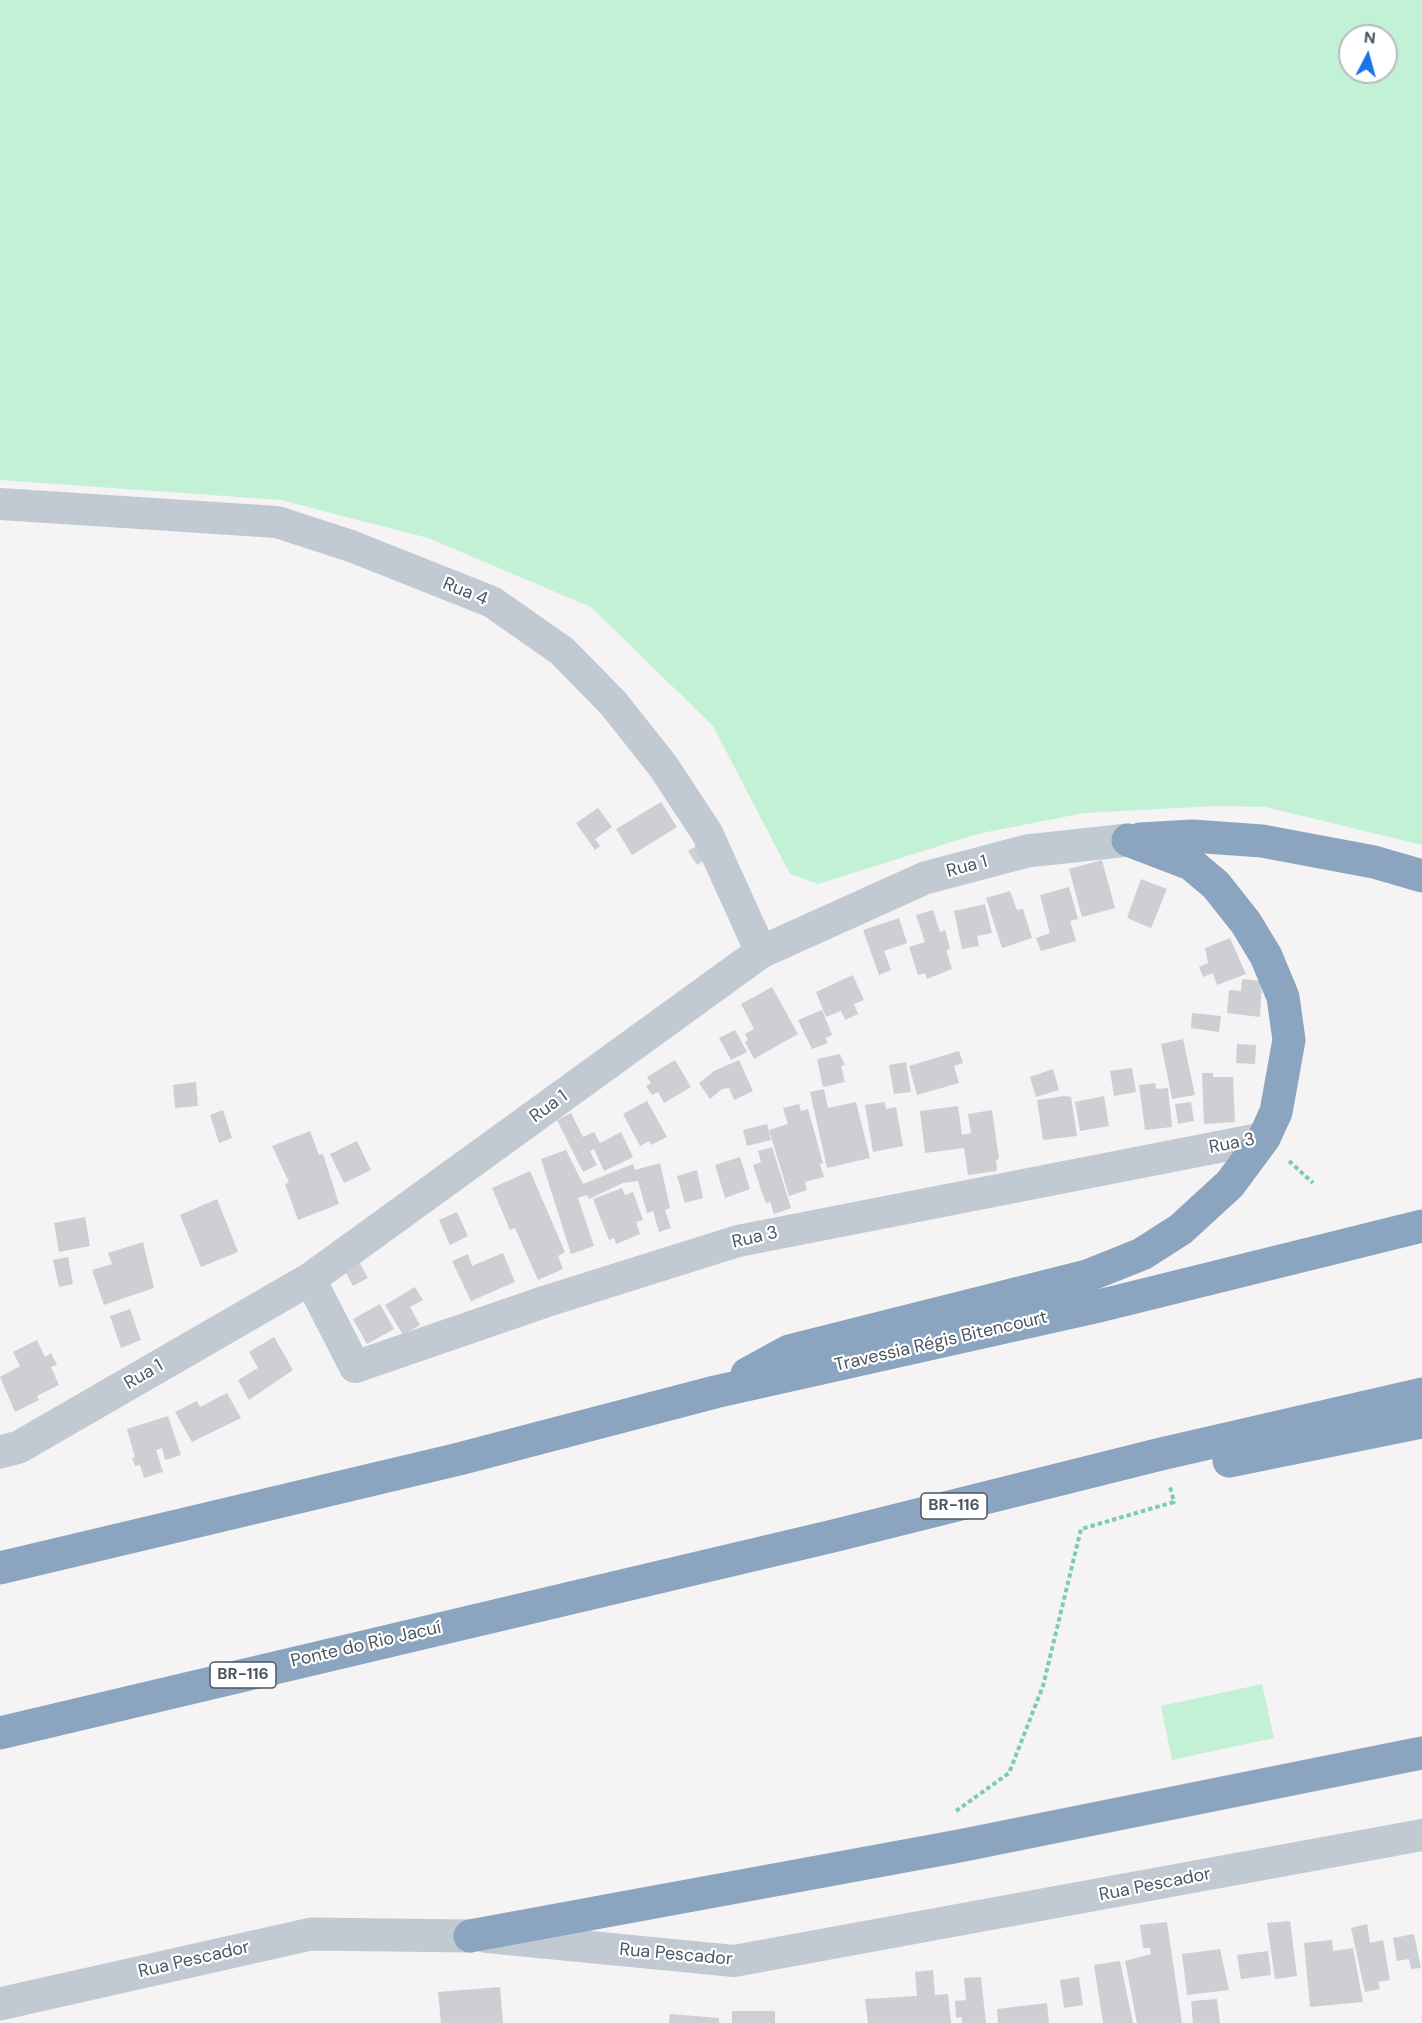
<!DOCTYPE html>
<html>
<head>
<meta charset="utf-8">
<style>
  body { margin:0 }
  #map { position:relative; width:1422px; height:2023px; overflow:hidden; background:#f5f3f3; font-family:"DM Sans",sans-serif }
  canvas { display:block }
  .north { position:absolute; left:1338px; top:24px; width:60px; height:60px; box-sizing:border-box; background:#fff; border:2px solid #b7bbc0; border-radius:50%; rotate:6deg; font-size:16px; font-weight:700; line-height:24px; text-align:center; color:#4a5661 }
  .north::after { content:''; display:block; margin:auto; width:21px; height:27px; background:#1a73e8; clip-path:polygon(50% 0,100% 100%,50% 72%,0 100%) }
</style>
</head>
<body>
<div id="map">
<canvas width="1422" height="2023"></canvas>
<div class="north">N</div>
</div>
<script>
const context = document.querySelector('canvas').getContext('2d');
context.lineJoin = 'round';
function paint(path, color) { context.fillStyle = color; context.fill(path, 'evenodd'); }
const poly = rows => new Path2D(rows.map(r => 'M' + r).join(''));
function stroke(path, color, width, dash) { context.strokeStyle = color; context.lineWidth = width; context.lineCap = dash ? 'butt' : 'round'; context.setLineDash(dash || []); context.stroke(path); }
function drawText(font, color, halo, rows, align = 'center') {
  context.font = font + ' "DM Sans",sans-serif'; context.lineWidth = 4.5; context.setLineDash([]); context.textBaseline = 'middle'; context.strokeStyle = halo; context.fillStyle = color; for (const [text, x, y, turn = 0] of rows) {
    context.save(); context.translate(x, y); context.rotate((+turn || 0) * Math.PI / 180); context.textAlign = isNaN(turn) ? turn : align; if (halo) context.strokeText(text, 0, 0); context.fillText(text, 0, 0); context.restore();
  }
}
const green = poly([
  [0,0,1422,0,1422,845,1266,807,1215,806,1084,813,977,834,818,884,790,874,713,726,591,607,428,538,281,500,0,480],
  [1350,36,1386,36,1386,72,1350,72],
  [1262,1684,1274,1738,1172,1760,1161,1706]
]);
const building = poly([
  [661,802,677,827,632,855,616,829],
  [598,808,612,827,595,839,600,846,595,850,576,823],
  [705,841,713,855,697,865,688,851],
  [1102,860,1115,908,1082,917,1069,869],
  [1141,879,1167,889,1151,928,1127,918],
  [1069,887,1078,919,1070,921,1076,941,1041,951,1036,938,1050,933,1040,895],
  [1010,891,1017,910,1023,909,1032,938,1002,948,986,898],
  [985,904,992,933,977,936,979,946,962,949,954,911],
  [933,910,940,932,945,930,950,949,946,950,952,969,927,979,925,973,918,975,909,947,925,942,916,915],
  [899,918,907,943,884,951,891,970,879,975,863,930],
  [1230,938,1246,974,1217,985,1213,973,1203,977,1199,967,1208,963,1205,948],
  [853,975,864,1000,854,1004,858,1014,845,1020,841,1011,826,1017,816,992],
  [1242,979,1262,981,1260,1017,1227,1013,1229,990,1241,991],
  [772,987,798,1034,754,1059,745,1042,748,1040,745,1034,754,1029,741,1004],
  [822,1010,832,1035,825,1038,828,1043,812,1049,798,1020],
  [1192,1013,1221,1016,1219,1032,1191,1028],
  [735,1030,747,1052,731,1060,719,1038],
  [1183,1039,1195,1095,1172,1099,1161,1044],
  [1237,1044,1256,1045,1255,1064,1236,1063],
  [959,1051,963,1063,954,1066,959,1083,917,1095,909,1066],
  [840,1054,845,1065,841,1066,845,1082,823,1087,817,1059],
  [675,1060,691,1087,664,1103,658,1092,652,1095,646,1086,651,1083,647,1077],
  [739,1060,753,1091,734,1100,729,1088,722,1089,710,1099,699,1083,714,1071],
  [906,1062,911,1092,894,1094,889,1065],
  [1132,1068,1136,1092,1114,1096,1110,1071],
  [1053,1069,1059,1090,1036,1097,1030,1077],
  [1202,1073,1213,1073,1213,1077,1233,1077,1235,1122,1204,1124],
  [196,1082,198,1106,175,1108,173,1085],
  [1155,1083,1156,1089,1168,1088,1172,1127,1145,1130,1139,1085],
  [824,1089,828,1108,856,1102,870,1158,827,1168,810,1092],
  [1064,1096,1071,1097,1077,1136,1043,1140,1037,1100],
  [1104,1096,1109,1126,1080,1131,1075,1102],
  [647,1101,667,1137,651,1145,649,1141,640,1146,623,1114],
  [885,1102,886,1109,896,1107,903,1146,873,1152,865,1105],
  [1191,1102,1194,1121,1178,1124,1175,1104],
  [799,1104,801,1111,808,1109,823,1163,820,1164,824,1177,805,1182,807,1190,789,1196,769,1130,788,1124,783,1108],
  [958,1106,962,1135,971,1133,968,1114,992,1110,999,1159,996,1160,997,1171,968,1175,964,1148,925,1153,920,1111],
  [223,1110,232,1138,219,1143,210,1115],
  [571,1113,583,1137,594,1132,600,1143,621,1132,633,1157,604,1171,594,1149,590,1151,597,1165,583,1172,557,1120],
  [767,1124,771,1140,747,1146,743,1130],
  [310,1131,319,1155,323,1154,339,1204,298,1220,285,1184,289,1182,272,1146],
  [357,1141,371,1170,344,1183,330,1154],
  [772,1147,791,1208,774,1214,770,1202,766,1203,762,1193,753,1165,761,1162,758,1151],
  [566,1150,583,1184,633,1164,635,1170,660,1163,670,1208,665,1210,671,1228,659,1232,653,1211,647,1213,638,1181,623,1183,589,1199,587,1195,578,1198,594,1246,571,1254,541,1159],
  [740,1157,750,1189,725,1198,715,1165],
  [697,1170,703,1198,685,1203,677,1176],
  [530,1171,565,1252,558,1256,563,1269,538,1280,515,1228,510,1230,492,1188],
  [622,1188,625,1195,633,1192,643,1220,636,1222,640,1234,616,1244,614,1238,609,1240,593,1199],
  [217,1199,238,1252,201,1267,180,1215],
  [457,1212,468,1236,450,1245,439,1220],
  [85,1217,90,1246,59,1252,54,1223],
  [143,1242,154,1288,104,1305,92,1270,112,1264,108,1253],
  [503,1253,515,1282,471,1301,452,1261,468,1254,472,1266],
  [68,1257,73,1284,59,1287,53,1260],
  [359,1262,368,1278,353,1286,345,1271],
  [415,1287,423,1300,410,1307,420,1325,403,1335,385,1305],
  [380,1304,394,1329,367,1344,353,1319],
  [130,1309,141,1340,121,1348,110,1316],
  [274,1337,293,1370,249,1400,238,1380,258,1368,249,1352],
  [37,1340,45,1357,51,1353,57,1365,51,1367,59,1385,37,1396,39,1400,15,1412,0,1377,20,1366,13,1352],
  [227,1393,241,1418,192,1442,175,1412,197,1401,200,1407],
  [168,1416,181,1455,165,1460,162,1448,156,1450,163,1472,144,1478,140,1465,135,1466,132,1458,135,1457,127,1429],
  [1290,1921,1297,1976,1275,1979,1267,1923],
  [1167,1922,1182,2023,1137,2023,1125,1961,1151,1954,1150,1948,1143,1948,1140,1925],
  [1367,1924,1370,1943,1383,1940,1390,1980,1378,1982,1380,1989,1365,1992,1351,1928],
  [1414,1934,1421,1968,1411,1969,1409,1959,1397,1961,1393,1938],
  [1332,1940,1333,1951,1353,1948,1363,2002,1310,2007,1304,1943],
  [1220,1949,1229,1990,1187,1995,1182,1954],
  [1268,1951,1271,1975,1241,1979,1237,1955],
  [1120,1961,1133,2023,1103,2023,1094,1965],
  [933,1970,935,1995,948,1994,951,2023,868,2023,865,1999,917,1996,915,1972],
  [981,1977,986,2023,962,2023,962,2017,956,2018,955,2001,966,2000,964,1978],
  [1079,1977,1083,2005,1064,2008,1060,1980],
  [500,1987,503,2023,441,2023,438,1992],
  [1217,1999,1220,2023,1193,2023,1191,2001],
  [1047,2003,1049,2023,998,2023,997,2009],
  [732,2011,775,2011,775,2023,732,2023],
  [670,2014,719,2018,719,2023,669,2023]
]);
const path = poly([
  [1289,1161,1313,1183],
  [956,1811,1009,1773,1043,1686,1081,1529,1174,1502,1170,1487]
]);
const minor = poly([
  [0,504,277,522,351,546,492,602,562,651,613,703,663,766,707,833,761,952],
  [310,1279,355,1367,547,1301,738,1241,1264,1138],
  [487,1937,734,1961,1422,1835]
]);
const tertiary = poly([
  [0,1452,19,1447,310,1279,761,952,925,878,1027,851,1128,840],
  [0,2004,311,1934,470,1936]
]);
const motorway = poly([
  [1140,839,1192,836,1262,841,1374,862,1422,876],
  [747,1374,789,1351,1087,1276,1142,1254,1181,1229,1230,1184,1264,1138,1276,1112,1289,1040,1283,997,1266,956,1246,923,1216,885,1191,864,1128,840],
  [1229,1461,1422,1422],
  [0,1568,459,1459,715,1392,1095,1307,1422,1226],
  [0,1733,833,1536,1161,1454,1422,1394],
  [470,1936,959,1846,1422,1753]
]);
const shields = [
  [954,1506,66],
  [243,1675,66]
];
const shieldNames = [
  ["BR-116",954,1506],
  ["BR-116",243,1675]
];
const streetNames = [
  ["Rua 4",465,592,22],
  ["Rua 1",967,867,-15],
  ["Rua 1",549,1107,-36],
  ["Rua 3",1232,1144,-11],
  ["Rua 3",755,1238,-13],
  ["Travessia Régis Bitencourt",941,1342,-13],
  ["Rua 1",144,1375,-30],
  ["Ponte do Rio Jacuí",366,1645,-13],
  ["Rua Pescador",1155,1885,-11],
  ["Rua Pescador",676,1955,5],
  ["Rua Pescador",194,1960,-13]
];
paint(green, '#c3f1d5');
paint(building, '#cdcfd5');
stroke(path, '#7ad0a6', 4, [4.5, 3]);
stroke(minor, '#c1cad2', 32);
stroke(tertiary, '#c1cad2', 33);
stroke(motorway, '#8ba5c1', 33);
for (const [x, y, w] of shields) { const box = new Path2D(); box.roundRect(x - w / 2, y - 13, w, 26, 4.5); context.fillStyle = '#fff'; context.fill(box); stroke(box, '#4a5661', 1.5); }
drawText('bold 16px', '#4a5661', null, shieldNames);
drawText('18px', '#4a5661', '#fff', streetNames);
</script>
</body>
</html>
